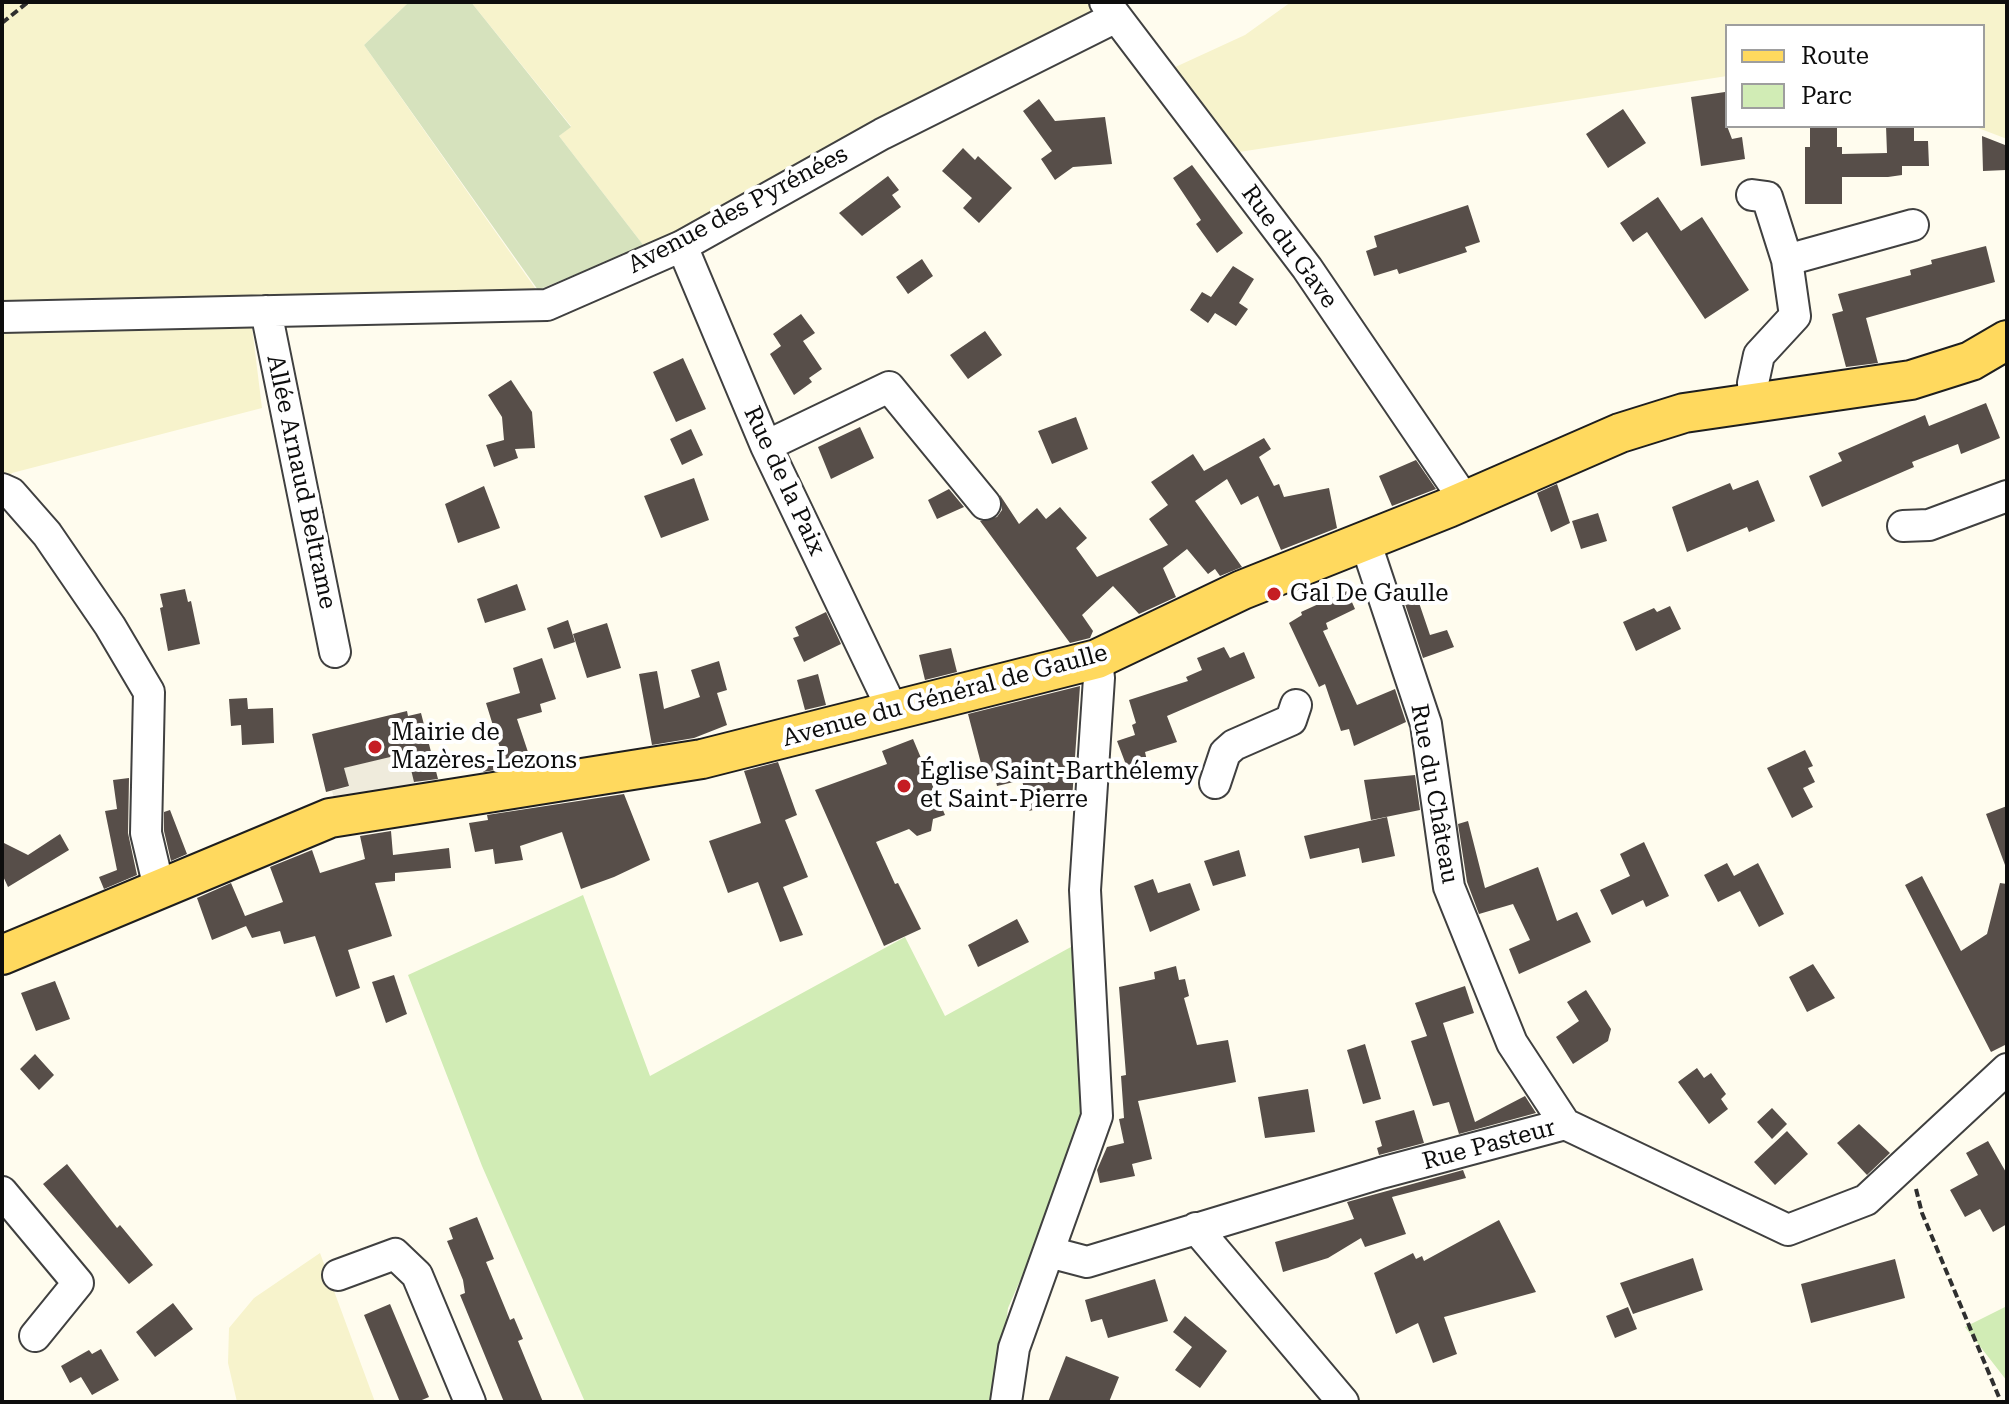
<!DOCTYPE html>
<html>
<head>
<meta charset="utf-8">
<style>
  body { margin:0 }
  #map { position:relative; width:2009px; height:1404px; overflow:hidden; background:#fffcee; font-family:"Roboto Serif",serif }
  canvas { display:block }
  .frame { position:absolute; inset:0; border:4px solid #0d0d0d; pointer-events:none }
  .legend { position:absolute; left:1725px; top:24px; width:260px; height:104px; box-sizing:border-box; background:#fff; border:2px solid #9e9e9e; margin:0; padding:10px 14px; list-style:none; font-size:24px; color:#0d0d0d }
  .legend li { display:flex; align-items:center; gap:16px; height:40px }
  .legend b { width:40px; border:2px solid #9e9e9e }
</style>
</head>
<body>
<div id="map">
<canvas width="2009" height="1404"></canvas>
<div class="frame"></div>
<ul class="legend">
<li><b style="height:10px;background:#ffd95e"></b>Route</li>
<li><b style="height:22px;background:#d1ecb5"></b>Parc</li>
</ul>
</div>
<script>
const context = document.querySelector('canvas').getContext('2d');
context.lineJoin = 'round';
function paint(path, color) { context.fillStyle = color; context.fill(path, 'evenodd'); }
const poly = rows => new Path2D(rows.map(r => 'M' + r).join(''));
function stroke(path, color, width, dash) { context.strokeStyle = color; context.lineWidth = width; context.lineCap = dash ? 'butt' : 'round'; context.setLineDash(dash || []); context.stroke(path); }
function drawText(font, color, halo, rows, align = 'center') {
  context.font = font + ' "Roboto Serif",serif'; context.lineWidth = 8; context.setLineDash([]); context.textBaseline = 'middle'; context.strokeStyle = halo; context.fillStyle = color; for (const [text, x, y, turn = 0] of rows) {
    context.save(); context.translate(x, y); context.rotate((+turn || 0) * Math.PI / 180); context.textAlign = isNaN(turn) ? turn : align; if (halo) context.strokeText(text, 0, 0); context.fillText(text, 0, 0); context.restore();
  }
}
const farmland = poly([
  [2,2,409,2,364,45,547,305,378,308,248,295,262,408,12,473,2,485],
  [471,2,1105,2,1114,18,682,246,644,246,559,136,571,126],
  [1291,2,2007,2,2007,139,1973,126,1983,126,1983,26,1727,26,1727,76,1220,155,1158,75,1245,35],
  [320,1253,375,1402,237,1402,228,1363,229,1328,254,1298]
]);
const green = poly([
  [583,895,650,1076,905,937,945,1016,1080,942,1093,1114,1008,1308,996,1402,585,1402,482,1166,408,975],
  [2007,1306,2007,1381,1965,1327]
]);
const cemetery = poly([
  [409,2,471,2,571,127,559,136,644,246,538,290,364,45]
]);
const plaza = poly([
  [407,752,418,795,335,802,332,791,349,787,344,768]
]);
const building = poly([
  [1725,92,1727,126,1732,139,1742,137,1745,159,1701,166,1691,97],
  [1039,99,1055,121,1105,117,1112,164,1073,167,1055,180,1041,159,1052,151,1023,111],
  [1623,109,1646,143,1608,168,1586,134],
  [1810,126,1837,126,1837,147,1842,147,1842,154,1887,153,1886,126,1914,126,1914,141,1928,141,1929,166,1902,166,1902,175,1888,177,1842,177,1842,204,1805,204,1805,147,1810,147],
  [1982,136,2005,145,2006,170,1983,171],
  [963,148,975,160,978,156,1012,188,979,223,963,208,972,198,942,171],
  [1192,165,1243,233,1217,253,1196,224,1201,220,1173,178],
  [888,176,899,190,892,195,901,207,862,236,839,213],
  [1658,197,1681,231,1702,217,1749,290,1705,319,1647,232,1633,242,1620,223],
  [1468,205,1480,242,1465,247,1467,252,1399,274,1397,269,1374,276,1366,251,1377,247,1374,236],
  [1986,246,1995,282,1866,318,1878,363,1846,367,1832,314,1843,311,1838,294,1911,275,1910,270,1932,264,1931,260],
  [922,259,933,276,908,294,896,277],
  [1233,266,1254,279,1239,303,1248,309,1236,326,1215,313,1208,323,1190,310,1202,292,1211,297],
  [801,314,815,333,803,341,822,369,809,378,812,382,794,395,770,354,781,346,773,334],
  [985,331,1002,355,968,379,950,355],
  [683,358,706,409,676,422,653,372],
  [511,380,532,412,535,448,515,449,518,458,494,467,486,445,504,440,502,417,488,395],
  [1986,403,2000,438,1961,454,1958,444,1912,462,1914,467,1822,507,1809,476,1842,461,1838,453,1925,415,1929,426],
  [1076,417,1088,449,1052,464,1038,431],
  [860,427,874,458,831,479,818,447],
  [691,429,703,455,682,465,670,439],
  [1264,438,1271,449,1259,457,1274,486,1279,484,1284,497,1329,488,1337,528,1281,550,1258,496,1241,505,1227,479,1195,501,1242,567,1220,576,1215,569,1208,574,1187,549,1163,568,1176,597,1139,614,1113,586,1082,615,1093,631,1090,638,1070,643,980,521,997,517,1002,510,1000,495,1019,524,1037,508,1046,519,1060,507,1087,538,1076,548,1097,577,1168,545,1149,519,1168,505,1151,482,1193,454,1204,471],
  [1416,460,1436,489,1392,506,1379,476],
  [694,478,709,520,661,538,644,496],
  [1758,480,1775,521,1749,532,1747,527,1687,552,1672,507,1730,483,1733,490],
  [1557,484,1570,523,1551,532,1537,493],
  [484,486,500,528,458,543,445,504],
  [949,489,964,507,937,519,928,500],
  [1598,513,1607,541,1581,549,1572,521],
  [517,584,526,610,485,623,477,599],
  [185,589,188,602,191,601,200,644,168,651,160,608,163,607,160,594],
  [1347,591,1355,609,1326,623,1328,629,1323,631,1357,705,1395,689,1406,722,1354,746,1349,729,1341,731,1325,684,1319,687,1289,623,1302,615,1301,612],
  [1415,591,1430,635,1447,630,1454,647,1423,658,1402,595],
  [1670,606,1681,629,1636,651,1623,622,1654,608,1657,612],
  [826,612,841,644,804,662,793,638,799,636,795,627],
  [568,620,575,642,554,649,547,628],
  [607,623,621,668,587,678,573,634],
  [1224,647,1230,658,1244,652,1255,678,1167,716,1177,742,1145,752,1148,765,1128,770,1117,741,1135,735,1132,725,1136,723,1129,700,1188,681,1186,677,1202,670,1197,658],
  [951,648,957,672,925,680,919,655],
  [542,658,556,699,540,704,542,712,517,719,532,764,483,772,482,768,504,761,486,703,520,693,513,668],
  [719,661,727,690,717,693,727,725,694,738,652,745,639,674,657,671,664,709,700,697,691,670],
  [818,674,826,705,805,710,797,680],
  [1080,686,1072,800,1029,811,1022,780,997,786,994,772,984,775,968,714],
  [247,698,248,709,273,708,274,743,242,745,241,725,231,726,229,699],
  [407,711,408,716,421,713,438,779,414,782,407,753,344,768,349,786,326,792,312,734],
  [913,739,945,815,933,819,931,831,917,836,909,829,876,842,895,884,898,883,921,929,884,946,815,790,887,764,882,751],
  [1805,750,1813,766,1808,768,1815,782,1803,788,1813,807,1792,818,1767,768],
  [778,762,797,815,785,820,808,877,783,887,803,935,780,942,758,882,728,893,709,841,761,823,744,771],
  [1415,775,1420,810,1371,820,1364,780],
  [129,778,128,833,137,875,104,889,99,877,117,870,105,811,117,809,113,780],
  [624,794,650,860,614,877,581,889,562,832,520,846,523,860,495,864,493,849,475,852,469,823,488,820,487,815],
  [2007,806,2007,865,2005,865,1986,814],
  [170,810,187,854,171,861,164,831,164,812],
  [1387,817,1395,856,1362,863,1359,848,1310,859,1304,836],
  [1468,821,1485,888,1538,867,1557,921,1577,912,1591,942,1519,974,1509,949,1530,940,1513,904,1479,914,1467,882,1458,824],
  [391,831,393,855,449,848,451,868,395,873,395,881,375,883,392,936,348,950,360,988,336,997,315,936,284,944,280,931,252,938,246,926,212,940,197,898,231,883,245,916,283,902,270,867,312,850,320,873,365,859,360,836],
  [60,834,69,850,8,887,2,874,2,842,28,855],
  [1644,842,1669,896,1646,907,1643,900,1612,915,1600,890,1630,876,1620,854],
  [1239,850,1246,876,1213,886,1204,861],
  [1727,863,1734,876,1758,863,1784,914,1759,927,1740,891,1718,902,1704,875],
  [1922,876,1961,951,1987,934,2000,883,2007,884,2007,1044,1991,1052,1905,885],
  [1153,879,1158,893,1190,883,1200,910,1150,932,1134,886],
  [1017,919,1029,942,978,967,968,945],
  [1813,964,1835,998,1807,1012,1789,977],
  [1176,966,1179,980,1185,979,1189,996,1184,998,1197,1045,1228,1040,1236,1082,1138,1101,1152,1159,1132,1164,1135,1176,1100,1183,1097,1170,1107,1147,1124,1143,1119,1119,1124,1118,1121,1076,1126,1075,1119,987,1155,979,1154,972],
  [394,975,407,1014,386,1023,372,982],
  [55,981,70,1019,36,1031,21,993],
  [1465,986,1474,1013,1443,1023,1475,1122,1525,1096,1536,1113,1459,1134,1449,1102,1433,1106,1411,1041,1427,1036,1415,1003],
  [1586,990,1611,1029,1608,1041,1573,1064,1556,1037,1579,1021,1567,1002],
  [1365,1044,1381,1099,1363,1104,1347,1050],
  [35,1054,54,1075,39,1090,20,1069],
  [1697,1068,1704,1078,1711,1073,1726,1094,1721,1099,1728,1109,1709,1124,1678,1082],
  [1308,1089,1315,1132,1265,1138,1258,1097],
  [1772,1108,1787,1124,1772,1139,1757,1122],
  [1414,1110,1424,1143,1379,1155,1377,1148,1382,1146,1375,1121],
  [1859,1124,1890,1153,1867,1175,1837,1143],
  [1787,1131,1808,1154,1775,1185,1754,1162],
  [1988,1141,2007,1174,2007,1224,1993,1232,1980,1209,1965,1217,1950,1190,1978,1175,1966,1153],
  [67,1164,117,1228,120,1225,153,1265,129,1284,43,1184],
  [1463,1170,1466,1178,1392,1197,1406,1234,1365,1247,1361,1238,1328,1258,1283,1272,1275,1242,1354,1219,1347,1202],
  [477,1217,494,1259,486,1262,510,1320,514,1318,523,1339,518,1341,543,1402,504,1402,460,1295,465,1293,463,1280,447,1241,453,1239,449,1228],
  [1499,1220,1536,1292,1444,1317,1457,1354,1433,1363,1418,1323,1396,1334,1374,1273,1413,1253,1416,1259,1422,1256,1424,1261],
  [1693,1258,1703,1290,1633,1314,1620,1283],
  [1895,1259,1905,1298,1811,1323,1801,1284],
  [1155,1279,1168,1321,1108,1338,1102,1319,1091,1322,1085,1300],
  [173,1303,193,1329,155,1357,136,1332],
  [390,1304,429,1397,417,1402,400,1402,364,1315],
  [1628,1307,1637,1329,1615,1338,1606,1316],
  [1185,1316,1227,1351,1200,1388,1175,1370,1192,1347,1173,1332],
  [101,1349,119,1380,92,1395,81,1377,70,1383,61,1366,89,1350,92,1354],
  [1066,1356,1119,1377,1109,1402,1048,1402]
]);
const path = poly([
  [2,23,28,2],
  [1916,1189,1922,1213,2001,1402]
]);
const minor = poly([
  [1105,2,1307,268,1464,499],
  [1752,195,1767,197,1787,260,1795,316,1759,355,1753,383,1754,401],
  [682,246,766,446,894,713],
  [1787,260,1913,225],
  [266,311,335,652],
  [2,317,547,305,682,246,882,134,1114,18],
  [766,446,889,387,985,504],
  [2,489,11,493,47,534,110,626,149,692,146,833,159,888],
  [1903,526,1929,525,2007,496],
  [1365,541,1426,724,1449,887,1512,1043,1565,1124],
  [1215,783,1225,753,1234,745,1291,720,1296,705],
  [2,1192,78,1283,35,1336],
  [1196,1228,1343,1402],
  [1049,1252,1087,1262,1381,1173,1565,1124,1788,1230,1866,1200,2007,1069],
  [338,1275,395,1254,417,1275,470,1402],
  [1006,1402,1014,1348,1097,1116,1085,890,1099,678,1097,659]
]);
const major = poly([
  [2,955,330,818,702,759,1097,659,1242,590,1448,508,1620,433,1684,413,1911,380,1971,361,2007,340]
]);
const markers = [
  [1274,594,8,"#c51d23"],
  [375,747,8,"#c51d23"],
  [904,786,8,"#c51d23"]
];
const streetNames = [
  ["Avenue des Pyrénées",738,210,-28],
  ["Rue du Gave",1289,247,54],
  ["Rue de la Paix",784,481,65],
  ["Allée Arnaud Beltrame",301,482,78],
  ["Avenue du Général de Gaulle",945,696,-15],
  ["Rue du Château",1434,794,80],
  ["Rue Pasteur",1489,1145,-15]
];
const poiNames = [
  ["Gal De Gaulle",1290,594],
  ["Mairie de",391,733],
  ["Mazères-Lezons",391,761],
  ["Église Saint-Barthélemy",920,772],
  ["et Saint-Pierre",920,800]
];
paint(farmland, '#f7f3cc');
paint(green, '#d1ecb5');
paint(cemetery, '#d6e2bd');
paint(plaza, '#efebdc');
paint(building, '#574e49');
stroke(minor, '#404040', 34);
stroke(major, '#1e1e1e', 42);
stroke(path, '#2f2f2f', 4, [8, 4]);
stroke(minor, '#fff', 30);
stroke(major, '#ffd95e', 38);
for (const [x, y, r, color] of markers) { const dot = new Path2D(); dot.arc(x, y, r, 0, 2 * Math.PI); context.fillStyle = color; context.fill(dot); stroke(dot, '#fff', 3); }
drawText('24px', '#0d0d0d', '#fff', streetNames);
drawText('24px', '#0d0d0d', '#fff', poiNames, 'left');
</script>
</body>
</html>
